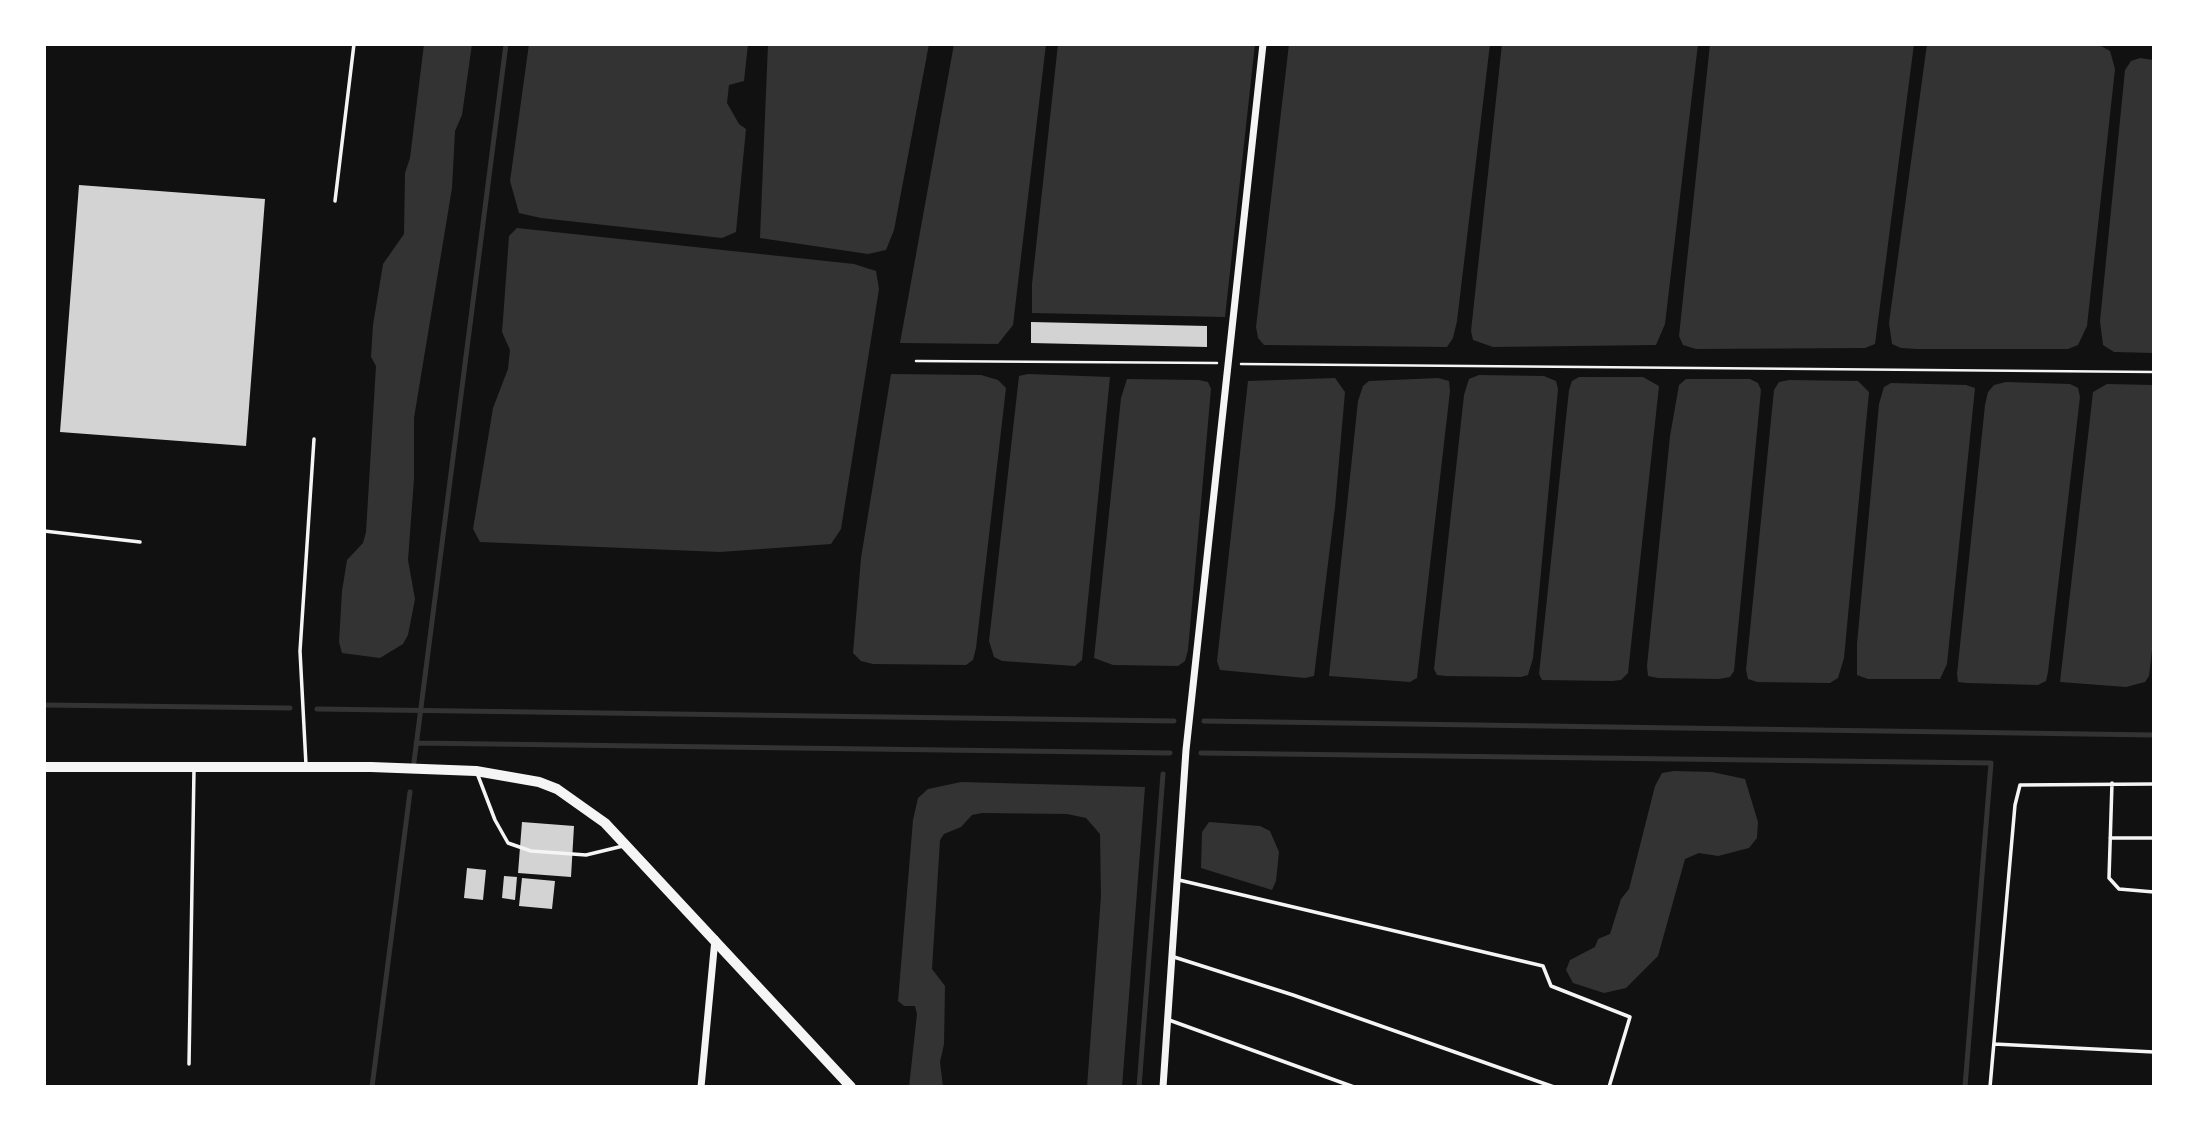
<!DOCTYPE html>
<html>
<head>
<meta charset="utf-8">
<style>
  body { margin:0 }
  #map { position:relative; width:2198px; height:1131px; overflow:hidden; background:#111; font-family:Quicksand,sans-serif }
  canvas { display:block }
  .frame { position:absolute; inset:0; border:46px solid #fff; pointer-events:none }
</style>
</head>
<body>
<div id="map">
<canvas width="2198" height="1131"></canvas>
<div class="frame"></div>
</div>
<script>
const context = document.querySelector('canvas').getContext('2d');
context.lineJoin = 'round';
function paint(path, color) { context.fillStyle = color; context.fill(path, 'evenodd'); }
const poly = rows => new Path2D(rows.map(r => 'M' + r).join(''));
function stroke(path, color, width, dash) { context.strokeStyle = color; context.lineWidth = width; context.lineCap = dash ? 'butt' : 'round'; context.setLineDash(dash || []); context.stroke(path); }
const water = poly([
  [424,44,472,44,462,115,455,131,452,188,414,418,414,479,408,560,415,599,408,635,403,644,380,658,342,653,339,642,342,591,347,560,363,543,366,532,376,366,371,357,373,325,383,264,404,234,405,173,410,158],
  [529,44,748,44,744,81,729,85,727,103,739,124,746,129,736,232,722,238,541,218,519,213,510,181],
  [768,44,929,44,894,230,886,250,868,254,760,238],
  [954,44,1046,44,1013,325,998,344,900,343],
  [1058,44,1255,44,1225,317,1032,313,1032,284],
  [1289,44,1490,44,1457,321,1453,338,1447,347,1264,345,1258,338,1256,327],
  [1502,44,1698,44,1665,324,1656,345,1493,347,1473,340,1471,331],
  [1710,44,1914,44,1875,344,1865,348,1696,349,1683,345,1679,336],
  [1927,44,2075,44,2101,46,2110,51,2115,69,2087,326,2078,345,2068,349,1917,349,1901,348,1892,344,1889,323],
  [2140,58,2154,60,2154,353,2114,352,2103,345,2100,321,2125,70,2131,61],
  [517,228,854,264,876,271,879,289,841,529,831,544,720,552,480,542,473,529,493,408,508,369,510,350,502,332,504,306,509,236],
  [891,374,981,375,998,380,1006,388,976,648,973,660,966,665,873,664,861,661,853,653,861,558],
  [1028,374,1110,377,1082,660,1075,666,1002,661,994,657,989,641,1019,376],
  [1479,375,1544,376,1556,381,1558,389,1533,658,1528,675,1521,677,1446,676,1437,675,1434,669,1464,395,1469,379],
  [1579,377,1643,377,1659,386,1628,673,1621,680,1612,681,1542,680,1539,674,1569,390,1572,381],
  [1335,378,1345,392,1335,507,1314,676,1305,678,1220,670,1217,661,1248,381],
  [1438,378,1449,381,1450,391,1417,678,1410,682,1329,676,1358,401,1363,386,1369,381],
  [1127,379,1199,380,1208,382,1211,389,1188,650,1185,661,1178,666,1113,665,1094,658,1121,398],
  [1686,379,1750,379,1758,383,1761,390,1734,671,1730,677,1719,679,1658,678,1648,676,1647,666,1670,436,1679,385],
  [1789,380,1858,381,1869,392,1844,658,1838,678,1830,683,1757,682,1748,679,1746,670,1774,390,1779,382],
  [2006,382,2070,384,2078,388,2080,397,2048,672,2046,681,2038,685,1967,683,1958,682,1957,674,1985,405,1988,392,1994,385],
  [1891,383,1966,385,1975,388,1947,664,1940,679,1868,679,1857,675,1857,644,1879,404,1884,387],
  [2107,384,2154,385,2154,633,2149,676,2145,682,2126,687,2060,682,2093,392],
  [1674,771,1712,772,1745,779,1758,822,1757,838,1749,848,1718,856,1699,853,1685,859,1658,956,1626,988,1604,993,1573,983,1566,970,1570,960,1595,947,1598,939,1610,934,1621,899,1629,889,1655,786,1662,773],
  [961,782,1145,787,1122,1087,1087,1087,1101,896,1100,834,1086,818,1067,814,982,813,972,815,961,827,944,834,940,840,932,969,945,986,944,1044,940,1062,943,1087,909,1087,917,1014,915,1006,904,1006,898,1001,913,820,918,798,928,789],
  [1209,822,1260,826,1270,831,1279,852,1276,881,1272,890,1201,868,1202,832]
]);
const stream = poly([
  [44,705,290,708],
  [317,709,1174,721],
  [1204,721,2154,735],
  [416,743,1170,753],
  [1201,753,1991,763,1965,1087],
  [414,762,506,44],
  [372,1087,410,792],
  [1139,1087,1163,774]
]);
const building = poly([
  [79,185,265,199,246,446,60,432],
  [1031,322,1207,326,1207,347,1031,343],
  [522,822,574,826,571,877,518,873],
  [467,868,486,870,483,900,464,898],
  [504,876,517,877,515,900,502,898],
  [522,878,555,881,552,909,519,906]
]);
const path = poly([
  [916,361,1217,363],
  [1241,364,2154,372]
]);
const service = poly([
  [335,201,354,44],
  [44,531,140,542],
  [306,765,300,651,314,439],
  [477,773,495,820,508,843,531,851,586,855,623,846],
  [2112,783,2109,878,2119,889,2154,892],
  [2110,838,2154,838],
  [1179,880,1543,966,1551,986,1630,1017,1609,1087],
  [1174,957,1293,995,1554,1087],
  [1169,1020,1354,1087],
  [1994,1044,2154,1052],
  [189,1064,194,769],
  [1990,1087,2015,805,2020,785,2154,784]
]);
const minor = poly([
  [701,1087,715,939],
  [1163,1087,1186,750,1263,44]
]);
const secondary = poly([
  [44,767,371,767,476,771,539,782,557,789,605,823,851,1087]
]);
paint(water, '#333');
stroke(stream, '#333', 5);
paint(building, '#d3d3d3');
stroke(path, '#f5f5f5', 2.5);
stroke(service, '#f5f5f5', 3.5);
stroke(minor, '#f5f5f5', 7);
stroke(secondary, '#f5f5f5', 10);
</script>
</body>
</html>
